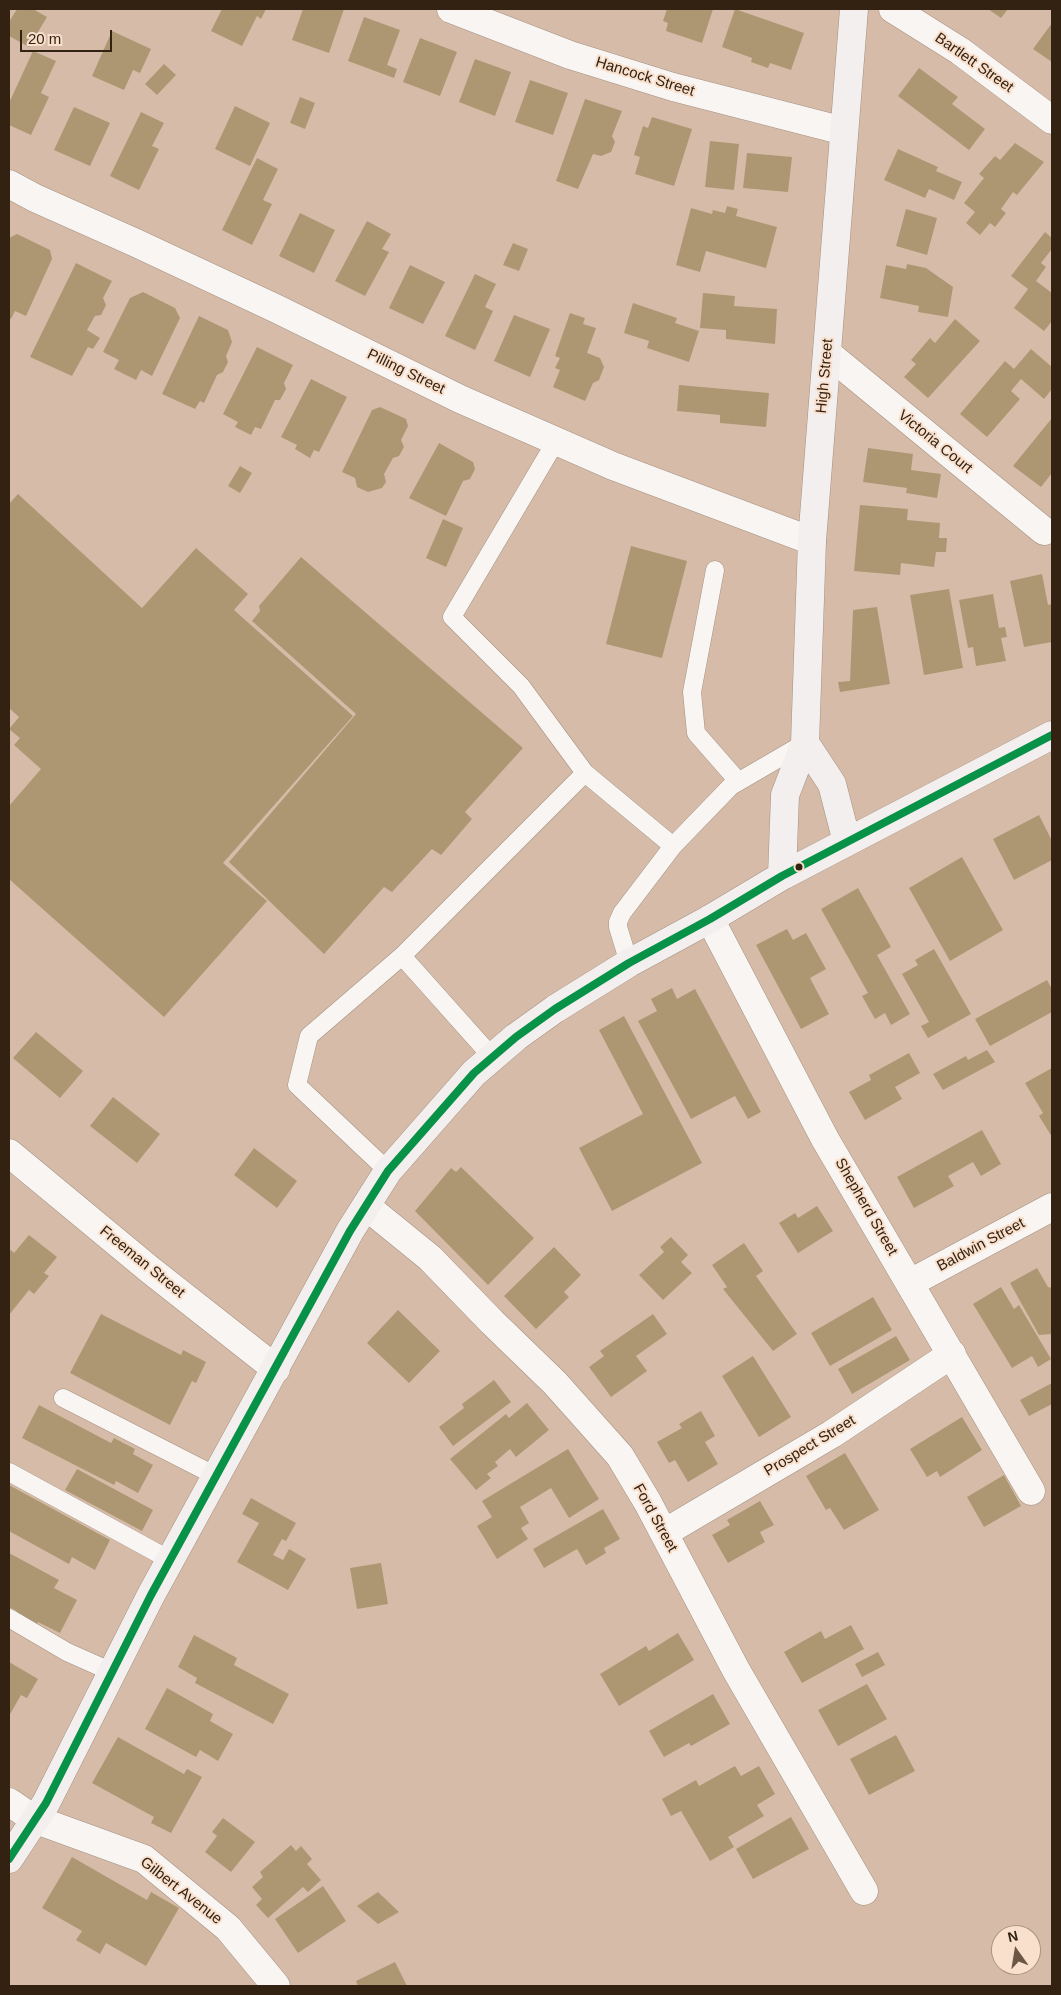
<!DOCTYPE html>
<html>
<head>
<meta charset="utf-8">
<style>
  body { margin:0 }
  #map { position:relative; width:1061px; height:1995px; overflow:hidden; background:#d6bca8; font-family:Helvetica,sans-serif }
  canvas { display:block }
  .frame { position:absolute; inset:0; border:10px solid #332112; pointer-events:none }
  .north { position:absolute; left:991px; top:1925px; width:50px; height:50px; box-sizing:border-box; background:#f9e0cd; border:1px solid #aa9482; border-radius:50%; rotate:347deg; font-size:14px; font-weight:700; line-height:20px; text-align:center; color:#332112 }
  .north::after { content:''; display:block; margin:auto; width:18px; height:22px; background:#6c5746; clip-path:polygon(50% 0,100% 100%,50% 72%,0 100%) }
  .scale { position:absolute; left:20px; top:30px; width:92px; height:22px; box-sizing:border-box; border:2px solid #332112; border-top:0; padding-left:6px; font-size:15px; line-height:18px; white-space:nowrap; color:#332112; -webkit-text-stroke:4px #f9e0cd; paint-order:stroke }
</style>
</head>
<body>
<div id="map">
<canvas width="1061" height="1995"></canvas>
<div class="frame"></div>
<div class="north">N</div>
<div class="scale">20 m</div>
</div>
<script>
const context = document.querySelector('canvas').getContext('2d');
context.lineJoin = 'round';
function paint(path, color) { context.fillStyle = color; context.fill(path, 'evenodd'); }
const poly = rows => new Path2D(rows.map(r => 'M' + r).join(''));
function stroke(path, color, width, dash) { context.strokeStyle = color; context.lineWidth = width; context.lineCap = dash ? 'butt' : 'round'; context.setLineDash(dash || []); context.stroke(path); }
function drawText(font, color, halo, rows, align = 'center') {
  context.font = font + ' Helvetica,sans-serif'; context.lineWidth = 4; context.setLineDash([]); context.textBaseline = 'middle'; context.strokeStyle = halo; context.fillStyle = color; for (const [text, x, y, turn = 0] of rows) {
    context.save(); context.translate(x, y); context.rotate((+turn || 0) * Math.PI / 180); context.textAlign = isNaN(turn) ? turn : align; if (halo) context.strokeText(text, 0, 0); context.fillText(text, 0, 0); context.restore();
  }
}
const building = poly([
  [17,9,33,9,47,17,29,47,9,36,9,22],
  [222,9,266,9,261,19,257,16,242,46,211,31],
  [303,9,344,9,329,53,292,40],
  [667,9,713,9,702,43,666,31,668,23,663,21],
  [735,9,804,33,791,70,770,63,768,68,751,62,752,58,722,47],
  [988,9,1008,9,1001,18],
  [364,17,400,30,387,65,397,69,394,78,348,61],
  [1052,23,1052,62,1033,49],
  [112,31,151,49,140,73,133,70,124,90,92,76],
  [420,38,457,52,440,96,403,82],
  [33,51,56,61,41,93,49,97,31,135,9,125,9,103],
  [475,59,511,72,495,116,459,102],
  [164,64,176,75,157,95,145,84],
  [919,68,958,97,952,104,985,129,969,150,898,96],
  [530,80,568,93,553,135,515,122],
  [300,97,315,103,305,129,290,123],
  [585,99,622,111,612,136,615,142,611,152,601,156,593,154,578,189,556,181],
  [235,106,270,123,250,166,215,149],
  [74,107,110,123,90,166,54,150],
  [141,112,164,123,152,146,159,149,139,190,110,176],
  [652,117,692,129,674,186,635,174,640,157,634,155,643,126,648,128],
  [710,141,739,144,734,190,705,187],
  [1015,143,1044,162,1017,195,1013,192,1001,209,1006,213,995,227,990,223,980,235,966,223,975,212,964,203,984,178,979,174,995,156,1000,160],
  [898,149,938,167,936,171,962,182,954,200,929,189,925,198,884,180],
  [747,153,792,157,788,192,743,188],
  [257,158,278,169,263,200,272,204,252,245,222,230],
  [727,206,738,209,736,216,777,227,766,268,706,251,700,272,676,265,691,208,712,214,713,210,725,213],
  [906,209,937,218,927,255,896,246],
  [300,213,335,230,314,273,279,256],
  [367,221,391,234,382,249,389,252,365,296,335,281],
  [1045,232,1052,238,1052,249,1041,263,1046,267,1036,281,1052,293,1052,321,1044,331,1014,308,1028,289,1011,276],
  [17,234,50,250,52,259,26,316,15,311,11,319,9,318,9,238],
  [513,243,528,249,519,271,503,265],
  [76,263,112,281,103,298,106,305,101,315,95,316,87,330,100,338,93,349,88,347,72,376,30,357],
  [907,264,926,268,953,287,948,317,918,312,919,306,880,298,886,265,906,269],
  [410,265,445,282,423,324,389,308],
  [475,274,496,284,485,307,493,311,475,350,445,336],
  [143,292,175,308,180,318,152,376,141,370,136,380,114,369,119,360,103,352,130,298],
  [703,293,735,296,734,306,777,309,775,344,726,339,726,330,700,328],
  [633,303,677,318,675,323,699,331,689,362,647,348,649,341,624,333],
  [570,313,585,318,583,324,596,328,587,353,600,358,604,367,599,380,593,383,585,401,553,387,560,370,555,368,560,358,555,356],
  [514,315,550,329,530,377,494,361],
  [199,316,228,330,232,342,226,356,228,362,223,372,217,375,204,403,200,401,195,409,162,394],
  [955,319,980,341,928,398,904,377,916,364,911,360,930,338,935,343],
  [257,347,293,365,284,383,286,389,280,400,275,400,261,429,255,427,251,435,235,427,238,422,223,414],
  [1031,349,1052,367,1052,389,1044,399,1021,379,1011,391,1020,399,987,437,960,414,1005,361,1014,369],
  [311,379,347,397,319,452,314,450,310,458,295,449,297,445,281,437],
  [679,385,769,393,766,427,720,423,720,415,677,411],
  [380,407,406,419,408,426,401,440,404,447,399,456,393,458,384,474,386,482,382,488,368,492,357,487,355,478,342,472,372,410],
  [1052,418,1052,473,1041,487,1013,466],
  [439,443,473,462,475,469,470,479,463,481,446,516,409,498],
  [868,448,913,454,911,470,941,474,937,498,906,493,907,488,863,482],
  [240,466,252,473,240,493,228,486],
  [18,494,142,608,196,548,248,594,234,610,353,716,223,863,267,901,164,1017,9,879,9,806,41,769,14,745,20,738,9,729,19,717,9,708,9,504],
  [860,505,908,509,907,520,940,523,939,538,947,538,946,552,936,552,934,567,901,563,900,575,854,571],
  [443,519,463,528,446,567,426,558],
  [631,546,687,561,662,658,606,644],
  [301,557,523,748,465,812,472,819,441,855,432,849,392,892,384,887,324,954,229,862,356,714,252,621,260,611,259,606],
  [1042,574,1048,605,1052,604,1052,642,1024,647,1010,581],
  [949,589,963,668,924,675,910,595],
  [993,594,999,628,1005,627,1007,637,1001,638,1006,661,976,666,973,647,968,648,959,600],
  [877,607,890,684,840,692,838,682,850,681,853,610],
  [1039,815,1052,841,1052,860,1014,880,993,839],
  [962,857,1003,930,950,961,909,888],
  [858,888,891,947,877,955,910,1014,891,1025,885,1013,875,1019,862,996,868,993,821,909],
  [787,929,793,940,806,933,826,969,810,978,829,1014,801,1029,756,945],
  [934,949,971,1014,928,1038,921,1026,929,1022,902,974,918,965,915,960],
  [1047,980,1052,989,1052,1012,990,1046,975,1019],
  [672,988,677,999,695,989,761,1112,748,1119,735,1096,691,1119,638,1021,657,1011,651,999],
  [624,1016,702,1163,612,1211,579,1148,643,1114,599,1030],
  [36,1032,83,1071,60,1098,13,1058],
  [987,1050,995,1062,943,1090,933,1074,966,1056,968,1060],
  [909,1053,920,1073,895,1087,902,1099,865,1120,849,1092,871,1080,869,1075],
  [1052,1068,1052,1137,1039,1116,1043,1113,1025,1083],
  [113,1097,160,1134,137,1163,90,1126],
  [982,1130,1001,1164,981,1176,973,1162,948,1176,954,1186,914,1208,897,1177],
  [254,1148,297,1181,277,1208,234,1175],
  [461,1167,534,1238,488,1285,415,1211,451,1168,456,1172],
  [817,1206,833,1231,798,1253,779,1223,795,1213,798,1218],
  [29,1235,57,1257,44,1273,49,1276,34,1294,29,1290,9,1315,9,1252,11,1250,14,1253],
  [671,1237,688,1255,681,1262,692,1273,663,1300,639,1275,664,1252,660,1247],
  [744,1243,763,1271,756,1276,797,1334,773,1351,723,1289,727,1287,712,1265],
  [554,1247,581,1275,564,1292,569,1297,536,1329,504,1296],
  [1037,1268,1048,1287,1052,1288,1052,1334,1039,1335,1010,1283],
  [1001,1287,1014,1309,1019,1305,1051,1359,1038,1367,1032,1356,1012,1368,973,1304],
  [873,1297,892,1330,830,1366,811,1333],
  [398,1310,440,1351,409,1383,367,1343],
  [101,1314,181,1355,183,1350,206,1362,196,1383,192,1381,170,1425,70,1373],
  [653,1314,667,1334,636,1356,647,1371,611,1397,589,1367,604,1356,600,1351],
  [896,1336,910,1360,852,1394,838,1369],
  [753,1356,791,1417,759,1437,722,1376],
  [494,1380,511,1402,453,1446,439,1427,464,1408,462,1404],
  [1052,1383,1052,1404,1029,1416,1020,1400],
  [527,1403,549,1430,516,1457,510,1449,495,1462,498,1466,487,1474,491,1478,476,1490,450,1459,506,1414,509,1418],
  [39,1405,111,1443,114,1438,135,1449,133,1454,153,1465,138,1493,116,1481,114,1485,22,1438],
  [701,1411,715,1436,705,1442,718,1464,688,1482,675,1460,669,1463,657,1442,682,1428,679,1424],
  [962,1417,982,1450,940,1477,937,1471,927,1477,910,1449],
  [568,1449,599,1499,569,1518,551,1488,520,1507,529,1523,521,1528,528,1539,497,1559,477,1526,492,1517,482,1501],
  [845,1453,879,1510,844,1530,830,1508,826,1510,806,1476],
  [77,1469,153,1510,142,1531,65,1490],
  [1004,1475,1021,1506,984,1527,967,1497],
  [9,1485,110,1540,95,1570,72,1557,69,1564,9,1531],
  [251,1498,296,1523,286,1541,282,1539,273,1555,283,1560,289,1549,306,1559,288,1590,237,1562,259,1523,242,1514],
  [760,1501,774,1525,760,1532,765,1542,728,1563,712,1535,730,1525,727,1520],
  [603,1509,620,1539,604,1548,606,1553,586,1565,577,1549,544,1568,533,1549],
  [9,1553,59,1580,54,1588,77,1600,60,1633,38,1622,36,1626,15,1615,17,1611,9,1607],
  [381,1563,388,1604,357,1609,350,1568],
  [851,1625,864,1649,802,1683,784,1652,821,1631,825,1639],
  [678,1633,694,1660,619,1706,600,1674,646,1646,649,1651],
  [194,1635,237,1658,234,1665,289,1694,273,1724,195,1683,197,1678,178,1667],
  [878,1652,885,1665,862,1677,855,1664],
  [9,1662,38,1679,27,1698,21,1695,9,1716],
  [867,1684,887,1719,838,1746,818,1710],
  [167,1688,213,1714,210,1721,233,1734,218,1761,200,1750,196,1757,145,1729],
  [713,1694,730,1724,691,1746,689,1743,664,1757,649,1731],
  [896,1735,915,1771,869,1795,850,1759],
  [118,1737,184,1774,187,1769,202,1777,171,1833,151,1823,154,1817,92,1783],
  [735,1766,741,1776,759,1766,775,1794,757,1805,764,1816,728,1837,734,1847,710,1861,681,1811,671,1816,662,1799,696,1780,699,1786],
  [791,1817,809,1849,753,1879,736,1849],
  [223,1818,255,1842,231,1872,205,1852,217,1836,212,1832],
  [291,1845,296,1851,301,1846,312,1859,307,1864,321,1880,308,1892,303,1887,268,1918,256,1905,262,1899,252,1887,263,1877,260,1872],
  [72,1857,147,1900,151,1892,179,1908,146,1966,106,1943,100,1954,76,1940,82,1931,42,1908],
  [323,1886,346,1921,298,1953,275,1919],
  [378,1892,399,1912,378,1924,357,1906],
  [395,1962,407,1986,358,1986,356,1981]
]);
const lane = poly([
  [556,441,452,617,521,686,585,773,673,846],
  [715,570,692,692,696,733,738,781],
  [629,963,618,927,618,922,622,913,673,846,731,786,805,743],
  [493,1058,402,956,585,773],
  [388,1171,297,1085,309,1036,402,956],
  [63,1398,216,1476],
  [9,1472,170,1560],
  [9,1618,67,1652,112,1672]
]);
const street = poly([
  [451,9,570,55,673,87,844,131],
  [893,9,960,51,1052,120],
  [9,184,35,198,136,243,277,309,460,399,613,466,812,541],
  [827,353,1044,531],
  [710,919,825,1139,1031,1491],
  [9,1153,149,1269,276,1369],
  [366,1206,430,1258,492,1322,555,1383,620,1456,648,1503,736,1670,864,1891],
  [910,1283,1052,1207],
  [664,1533,832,1434,952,1354],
  [9,1802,34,1819,144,1859,228,1928,276,1986]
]);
const secondary = poly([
  [805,743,832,784,847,842],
  [782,876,785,795,805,743,812,541,854,9],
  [9,1859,46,1803,151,1595,350,1231,388,1171,474,1073,516,1037,555,1009,629,963,710,919,782,876,1052,735]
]);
const bus1 = poly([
  [9,1859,46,1803,151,1595,350,1231,388,1171,474,1073,516,1037,555,1009,629,963,710,919,782,876,1052,735]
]);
const markers = [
  [799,867,4.5,"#332112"]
];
const streetNames = [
  ["Bartlett Street",974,63,35],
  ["Hancock Street",645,77,17],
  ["Pilling Street",406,372,26],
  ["High Street",825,376,-85],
  ["Victoria Court",935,442,39],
  ["Shepherd Street",866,1207,60],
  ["Baldwin Street",981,1245,-28],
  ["Freeman Street",142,1262,39],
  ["Prospect Street",810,1446,-31],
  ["Ford Street",655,1518,61],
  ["Gilbert Avenue",181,1891,38]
];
paint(building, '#ad9773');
stroke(lane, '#a49080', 19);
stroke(street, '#a49080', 29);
stroke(secondary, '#a49080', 29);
stroke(lane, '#f9f5f2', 18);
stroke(street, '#f9f5f2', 28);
stroke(secondary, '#f4efef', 28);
stroke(bus1, '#089248', 8);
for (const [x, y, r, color] of markers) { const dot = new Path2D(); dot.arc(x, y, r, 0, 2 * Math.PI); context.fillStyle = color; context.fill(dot); stroke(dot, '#f9e0cd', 2); }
drawText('15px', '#332112', '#f9e0cd', streetNames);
</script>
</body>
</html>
